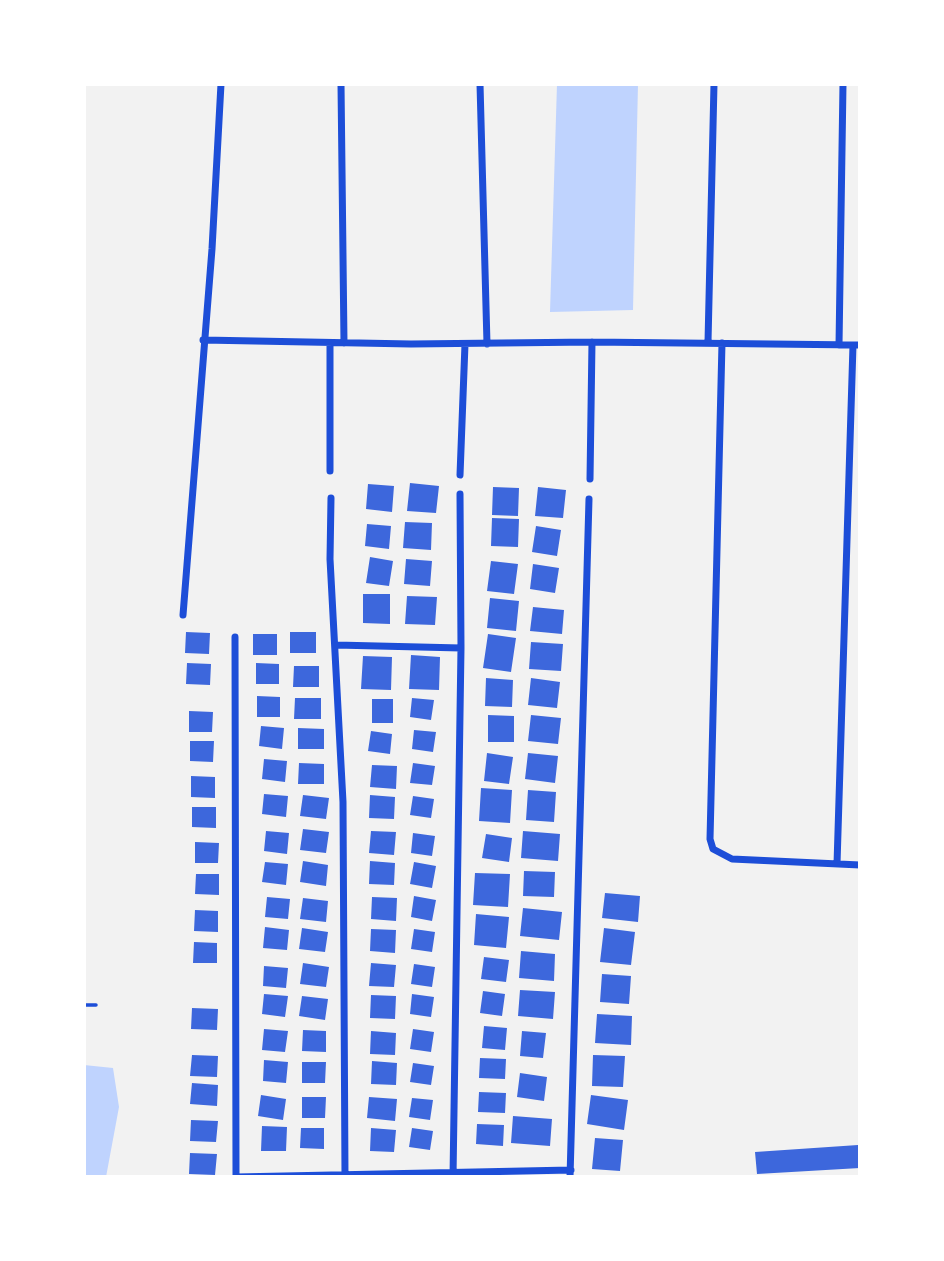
<!DOCTYPE html>
<html>
<head>
<meta charset="utf-8">
<style>
  body { margin:0 }
  #map { position:relative; width:944px; height:1261px; overflow:hidden; background:#f2f2f2; font-family:"Varela Round",sans-serif }
  canvas { display:block }
  .frame { position:absolute; inset:0; border:86px solid #fff; pointer-events:none }
</style>
</head>
<body>
<div id="map">
<canvas width="944" height="1261"></canvas>
<div class="frame"></div>
</div>
<script>
const context = document.querySelector('canvas').getContext('2d');
context.lineJoin = 'round';
function paint(path, color) { context.fillStyle = color; context.fill(path, 'evenodd'); }
const poly = rows => new Path2D(rows.map(r => 'M' + r).join(''));
function stroke(path, color, width, dash) { context.strokeStyle = color; context.lineWidth = width; context.lineCap = dash ? 'butt' : 'round'; context.setLineDash(dash || []); context.stroke(path); }
const water = poly([
  [557,84,638,84,633,310,550,312],
  [84,1065,113,1068,119,1107,106,1177,84,1177]
]);
const building = poly([
  [410,483,439,486,436,513,407,511],
  [368,484,394,486,392,512,366,509],
  [493,487,519,488,518,516,492,515],
  [538,487,566,490,563,518,535,516],
  [492,518,519,519,518,547,491,546],
  [405,522,432,523,431,550,403,548],
  [367,524,391,526,389,549,365,546],
  [536,526,561,530,557,556,532,552],
  [370,557,393,561,389,586,366,583],
  [406,559,432,561,430,586,404,584],
  [491,561,518,564,514,594,487,591],
  [533,564,559,568,555,593,530,589],
  [363,594,390,594,390,624,363,623],
  [407,596,437,597,435,625,405,624],
  [490,598,519,601,516,631,487,628],
  [533,607,564,610,562,634,530,631],
  [186,632,210,633,209,654,185,653],
  [290,632,316,632,316,653,290,653],
  [253,634,277,634,277,655,253,655],
  [488,634,516,638,511,672,483,668],
  [531,642,563,644,561,671,529,669],
  [411,655,440,657,439,690,409,689],
  [363,656,392,657,391,690,361,689],
  [187,663,211,664,210,685,186,684],
  [256,663,279,664,279,684,256,684],
  [294,666,319,666,319,687,293,687],
  [486,678,513,680,512,707,485,706],
  [531,678,560,682,557,708,528,705],
  [257,696,280,697,280,717,257,717],
  [295,698,321,698,321,719,294,719],
  [412,698,434,700,431,720,410,717],
  [372,699,393,699,393,723,372,723],
  [189,711,213,712,212,732,189,732],
  [488,715,514,716,514,742,488,742],
  [531,715,561,718,558,744,528,741],
  [261,726,284,728,282,749,259,746],
  [298,728,324,729,324,749,298,749],
  [414,730,436,732,433,752,412,749],
  [371,731,392,734,390,754,368,751],
  [190,741,214,741,213,762,190,761],
  [487,753,513,757,509,784,484,781],
  [528,753,558,756,555,783,525,779],
  [264,759,287,761,285,782,262,779],
  [299,763,324,764,324,784,298,784],
  [413,763,435,766,432,785,410,783],
  [372,765,397,766,396,789,370,787],
  [191,776,215,777,215,798,191,797],
  [481,788,512,790,510,823,479,821],
  [528,790,556,792,554,822,526,820],
  [264,794,288,796,286,817,262,814],
  [303,795,329,798,326,819,300,816],
  [370,795,395,797,394,819,369,818],
  [413,796,434,799,431,818,410,815],
  [192,807,216,807,216,828,192,827],
  [303,829,329,832,326,853,300,850],
  [266,831,289,833,287,854,264,851],
  [371,831,396,832,394,855,369,853],
  [523,831,560,834,558,861,521,858],
  [413,833,435,836,432,856,411,853],
  [486,834,512,838,509,862,482,858],
  [195,842,219,843,218,863,195,863],
  [303,861,328,865,326,886,300,882],
  [370,861,395,863,394,885,369,884],
  [265,862,288,864,286,885,262,882],
  [414,862,436,866,432,888,410,884],
  [524,871,555,872,554,897,523,896],
  [475,873,510,874,508,907,473,905],
  [196,874,219,874,219,895,195,894],
  [605,893,640,896,638,922,602,918],
  [414,896,436,900,432,921,411,917],
  [267,897,290,899,288,919,265,917],
  [372,897,397,898,396,921,371,919],
  [303,898,328,901,326,922,300,919],
  [523,908,562,912,559,940,520,936],
  [195,910,218,911,218,932,194,931],
  [476,914,509,917,506,948,474,945],
  [265,927,289,930,287,950,263,948],
  [302,928,328,932,325,952,299,949],
  [604,928,635,932,631,965,600,962],
  [371,929,396,930,395,953,370,951],
  [414,929,435,932,432,952,411,949],
  [194,942,217,943,217,963,193,963],
  [521,951,555,954,554,981,519,978],
  [484,957,509,960,506,982,481,979],
  [303,963,329,967,326,987,300,984],
  [371,963,396,965,394,987,369,986],
  [414,964,435,967,432,987,411,984],
  [264,966,288,968,286,988,263,986],
  [602,974,631,976,629,1004,600,1002],
  [520,990,555,992,553,1019,518,1016],
  [483,991,505,994,502,1016,480,1013],
  [264,994,288,996,285,1017,262,1014],
  [412,994,434,997,431,1017,410,1014],
  [371,995,396,996,395,1019,370,1018],
  [302,996,328,999,325,1020,299,1016],
  [192,1008,218,1009,217,1030,191,1029],
  [597,1014,632,1016,631,1045,595,1043],
  [484,1026,507,1028,505,1050,482,1048],
  [264,1029,288,1031,285,1052,262,1050],
  [413,1029,434,1032,431,1052,410,1049],
  [303,1030,326,1031,326,1052,302,1051],
  [371,1031,396,1033,395,1055,370,1054],
  [522,1031,546,1033,543,1058,520,1056],
  [192,1055,218,1056,217,1077,190,1076],
  [593,1055,625,1056,623,1087,592,1086],
  [480,1058,506,1059,505,1079,479,1078],
  [264,1060,288,1062,286,1083,263,1081],
  [372,1061,397,1063,396,1085,371,1084],
  [302,1062,326,1062,325,1083,302,1083],
  [413,1063,434,1066,431,1085,410,1082],
  [520,1073,547,1077,544,1101,517,1097],
  [192,1083,218,1085,217,1106,190,1104],
  [479,1092,506,1093,505,1113,478,1112],
  [261,1095,286,1099,283,1120,258,1116],
  [591,1095,628,1100,624,1130,587,1124],
  [302,1097,326,1097,325,1118,302,1118],
  [369,1097,397,1099,395,1121,367,1118],
  [412,1098,433,1100,430,1120,409,1117],
  [513,1116,552,1119,550,1146,511,1143],
  [191,1120,218,1121,216,1142,190,1141],
  [477,1124,504,1125,503,1146,476,1144],
  [262,1126,287,1127,286,1151,261,1151],
  [301,1128,324,1128,324,1149,300,1148],
  [371,1128,396,1130,394,1152,370,1151],
  [412,1128,433,1131,430,1150,409,1147],
  [595,1138,623,1140,620,1171,592,1169],
  [858,1145,860,1168,757,1174,755,1152],
  [190,1153,217,1154,215,1175,189,1174]
]);
const path = poly([
  [84,1005,96,1005]
]);
const minor = poly([
  [341,84,344,343],
  [480,84,487,344],
  [203,340,411,344,592,342,860,345],
  [708,342,714,84],
  [330,343,330,471],
  [722,343,710,839,713,849,732,859,860,865],
  [839,345,843,84],
  [460,475,465,344],
  [590,479,592,342],
  [331,498,330,559,343,802,345,1177],
  [183,615,212,249,221,84],
  [235,637,236,1177],
  [336,645,461,648],
  [837,864,853,345],
  [236,1177,571,1170],
  [453,1177,461,648,460,494],
  [570,1177,589,499]
]);
paint(water, '#bfd3fe');
paint(building, '#3d67dc');
stroke(path, '#1d4ed8', 3.5);
stroke(minor, '#1d4ed8', 7);
</script>
</body>
</html>
